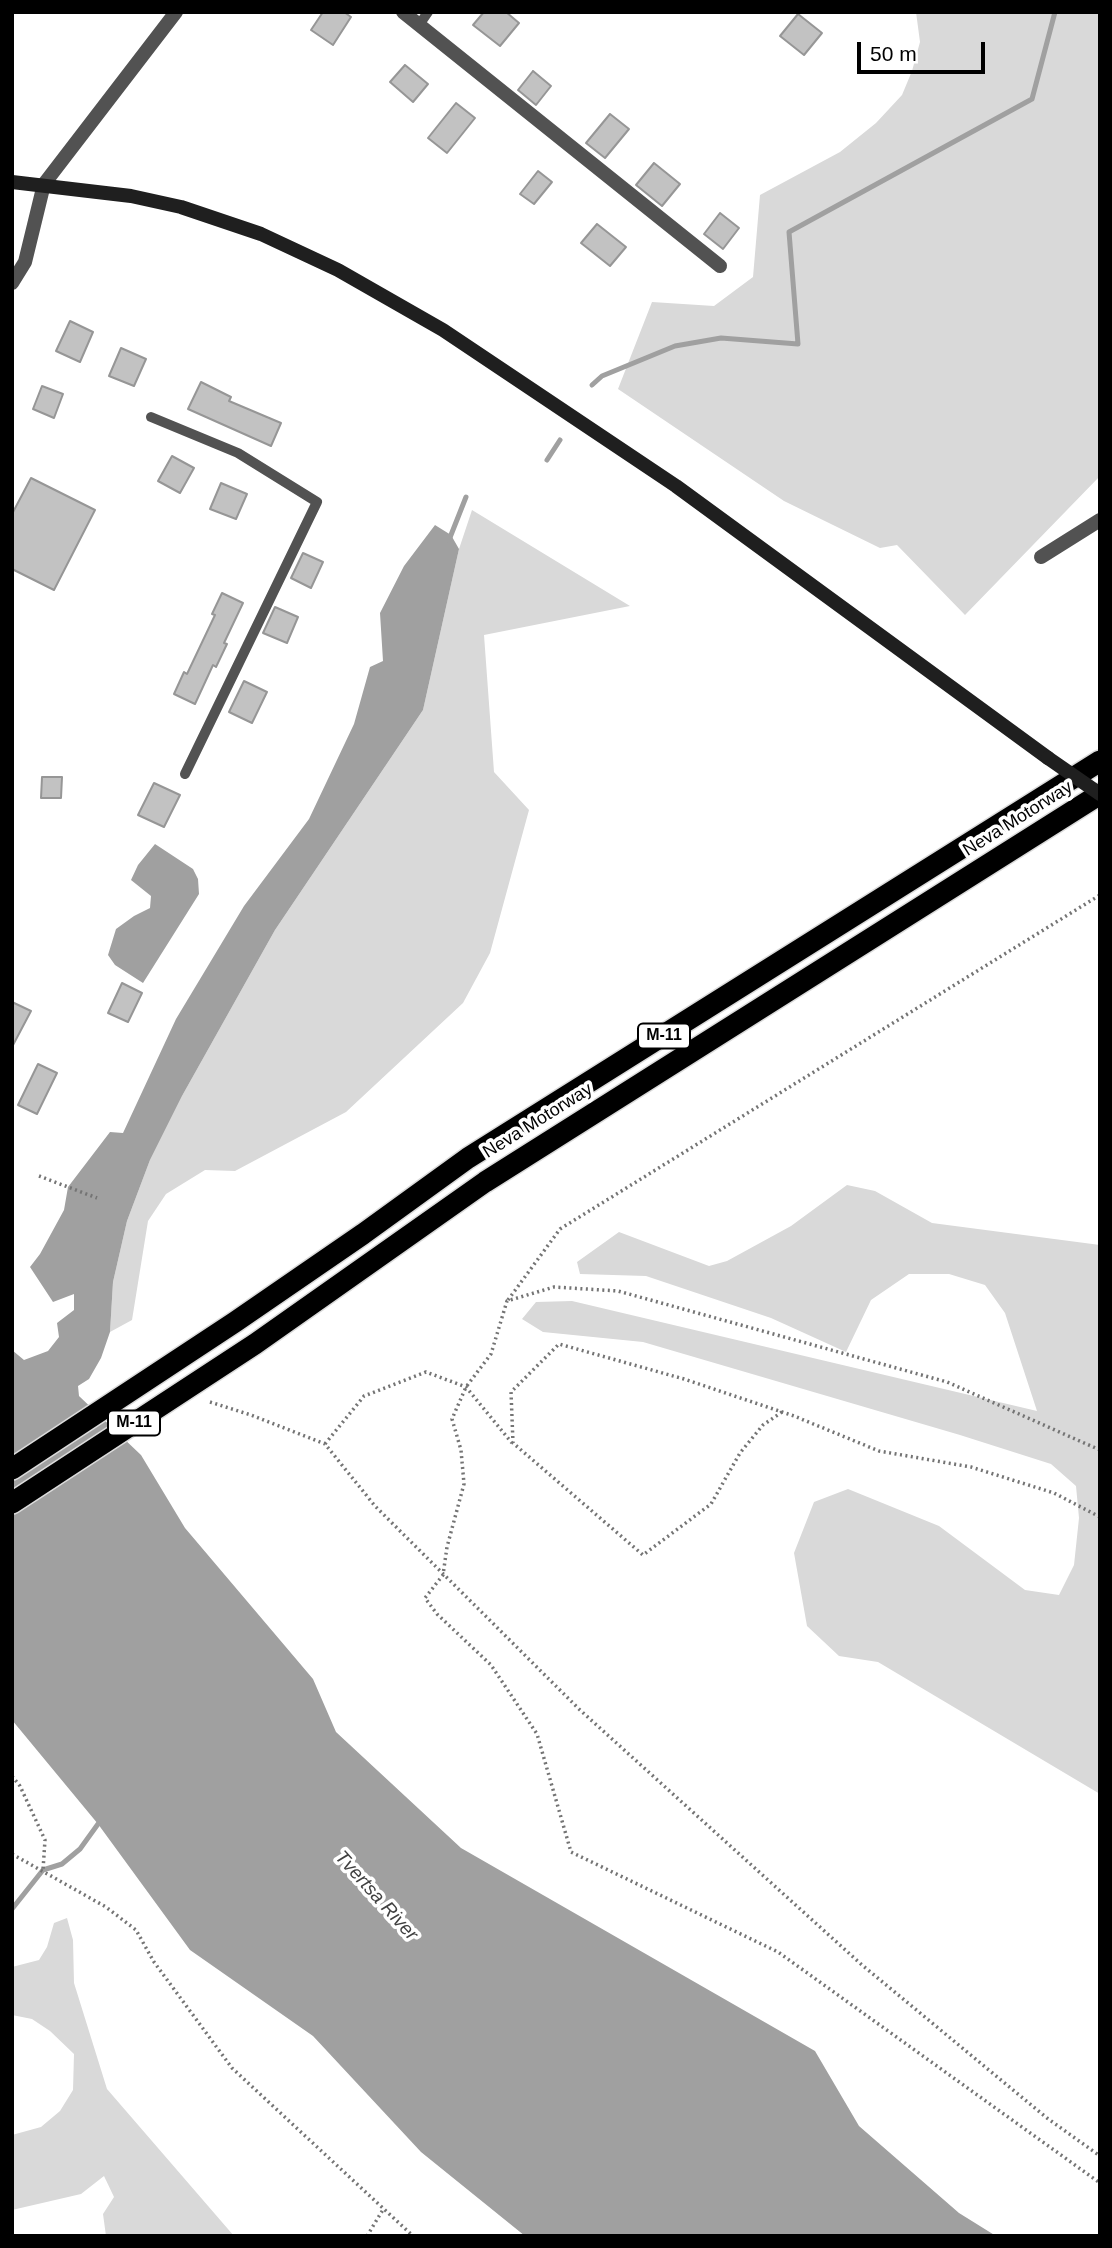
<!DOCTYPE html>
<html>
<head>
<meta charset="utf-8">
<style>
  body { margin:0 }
  #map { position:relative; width:1112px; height:2248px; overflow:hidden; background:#fff; font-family:Arial,sans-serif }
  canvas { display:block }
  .frame { position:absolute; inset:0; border:14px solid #000; pointer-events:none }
  .scale { position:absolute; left:857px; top:42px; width:128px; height:32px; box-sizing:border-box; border:4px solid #000; border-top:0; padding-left:9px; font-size:21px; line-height:24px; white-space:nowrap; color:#000; -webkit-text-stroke:5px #fff; paint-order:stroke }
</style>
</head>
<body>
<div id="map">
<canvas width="1112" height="2248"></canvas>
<div class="frame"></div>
<div class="scale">50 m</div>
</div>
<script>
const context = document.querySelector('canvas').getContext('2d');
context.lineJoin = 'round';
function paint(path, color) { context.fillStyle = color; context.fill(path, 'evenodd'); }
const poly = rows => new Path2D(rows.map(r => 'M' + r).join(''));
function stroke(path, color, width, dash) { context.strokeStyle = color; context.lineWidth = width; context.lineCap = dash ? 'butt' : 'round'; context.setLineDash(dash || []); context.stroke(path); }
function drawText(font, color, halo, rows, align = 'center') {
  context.font = font + ' Arial,sans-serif'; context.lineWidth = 7; context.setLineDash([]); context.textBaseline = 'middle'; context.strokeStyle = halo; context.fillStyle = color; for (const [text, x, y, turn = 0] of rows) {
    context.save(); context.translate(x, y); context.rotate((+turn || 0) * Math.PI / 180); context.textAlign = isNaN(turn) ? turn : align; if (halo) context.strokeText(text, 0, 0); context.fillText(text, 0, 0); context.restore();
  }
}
const green = poly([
  [916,12,1100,12,1100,476,965,615,897,545,880,548,784,501,618,389,652,302,714,306,753,277,760,195,840,152,876,123,902,95,912,71,920,42],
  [472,510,630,606,484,635,494,772,529,810,490,953,463,1003,346,1112,235,1171,205,1170,166,1194,148,1221,132,1320,110,1332,113,1282,127,1221,150,1160,182,1096,275,930,423,710,459,549],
  [847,1185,875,1191,932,1223,1100,1245,1100,1794,878,1662,839,1656,807,1626,794,1553,814,1502,848,1489,939,1526,1025,1590,1059,1595,1074,1565,1079,1518,1076,1486,1051,1464,960,1435,643,1342,543,1332,522,1319,536,1302,572,1301,1037,1411,1005,1313,985,1285,949,1274,909,1274,871,1300,846,1352,771,1318,646,1276,580,1274,577,1262,619,1232,709,1266,727,1261,791,1226],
  [67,1918,73,1940,74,1983,107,2089,234,2236,106,2236,103,2214,114,2197,104,2176,81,2194,12,2210,12,2135,41,2127,60,2111,73,2090,74,2054,50,2031,32,2019,12,2015,12,1967,39,1960,47,1947,54,1923]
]);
const water = poly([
  [435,525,451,535,459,549,423,710,275,930,182,1096,150,1160,127,1221,113,1282,110,1332,101,1358,89,1379,78,1386,79,1396,141,1455,185,1528,313,1679,336,1732,461,1848,815,2051,859,2126,959,2213,996,2236,525,2236,421,2152,313,2036,190,1950,98,1824,12,1720,12,1350,24,1360,48,1351,59,1337,57,1323,74,1310,74,1294,53,1302,30,1267,40,1254,64,1210,68,1187,110,1132,123,1133,176,1019,244,906,309,819,354,724,370,667,383,661,380,613,404,566],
  [155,844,193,869,198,879,199,894,143,983,115,965,108,955,116,929,134,916,150,908,151,896,131,880,138,865]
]);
const stream = poly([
  [592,385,602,376,675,346,721,338,798,344,789,232,1032,99,1055,12],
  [547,460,560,440],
  [449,540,466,497],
  [12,1909,43,1870,62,1864,80,1849,98,1824]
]);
const building = poly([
  [323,12,344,12,351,17,333,45,311,30,323,12],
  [484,12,506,12,519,23,500,46,473,25,484,12],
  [798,14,822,33,804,55,780,36,798,14],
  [405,65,428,84,413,102,390,82,405,65],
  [533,71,551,86,536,105,518,90,533,71],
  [456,103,475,118,447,153,428,138,456,103],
  [610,114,629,129,605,158,586,143,610,114],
  [654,163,680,184,662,206,636,185,654,163],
  [538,171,552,182,534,204,520,194,538,171],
  [720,213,739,228,723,249,704,234,720,213],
  [597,224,626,247,610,266,581,243,597,224],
  [70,321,93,332,80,362,56,351,70,321],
  [121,348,146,359,134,386,109,376,121,348],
  [201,382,231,397,229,401,281,423,271,446,188,409,201,382],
  [42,386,63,394,54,418,33,409,42,386],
  [172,456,194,468,180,493,158,481,172,456],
  [31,478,95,510,54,590,12,569,12,514,31,478],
  [221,483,247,494,236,519,210,509,221,483],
  [303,553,323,562,311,588,291,578,303,553],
  [222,593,243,603,224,643,227,644,216,667,213,665,195,704,174,694,184,672,187,674,215,615,212,614,222,593],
  [275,607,298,617,287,643,263,633,275,607],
  [244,681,267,692,252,723,229,712,244,681],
  [42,777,62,777,61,798,41,798,42,777],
  [154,783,180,795,164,827,138,815,154,783],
  [122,983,142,993,128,1022,108,1013,122,983],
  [12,1002,31,1011,12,1047,12,1002],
  [38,1064,57,1073,37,1114,18,1105,38,1064]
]);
const path = poly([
  [39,1176,97,1198],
  [508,1300,560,1229,1100,895],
  [210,1402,251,1415,325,1444,375,1506,580,1710,862,1965,1047,2118,1100,2156],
  [782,1412,763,1425,740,1453,711,1504,643,1555,513,1443,511,1392,559,1344,684,1379,794,1416,879,1451,971,1467,1054,1493,1100,1517],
  [325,1444,364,1396,426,1372,466,1387,512,1443],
  [1100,1450,947,1382,618,1291,554,1287,507,1301,491,1354,466,1387,452,1419,461,1450,464,1484,447,1547,443,1575,425,1598,437,1614,491,1665,537,1734,571,1852,778,1952,1100,2183],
  [12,1776,20,1786,45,1840,43,1870],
  [12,1854,106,1907,136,1930,154,1962,232,2068,413,2236],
  [367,2236,384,2208]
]);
const service = poly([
  [419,25,428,12],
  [151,417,238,453,317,502,185,774]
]);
const minor = poly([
  [403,12,720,266],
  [12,283,25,262,44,184,176,12],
  [1041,557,1100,520]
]);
const secondary = poly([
  [12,182,131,196,181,207,261,234,338,270,443,330,676,486,1048,758]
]);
const motorway = poly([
  [12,1469,235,1322,363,1234,468,1158,1100,761],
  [12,1503,255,1344,485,1182,1100,794]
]);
const secondaryBridge = poly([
  [1048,758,1100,794]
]);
const shields = [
  [664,1036,52],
  [134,1423,52]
];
const shieldNames = [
  ["М-11",664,1036],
  ["М-11",134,1423]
];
const streetNames = [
  ["Neva Motorway",1018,819,-32],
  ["Neva Motorway",538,1121,-32]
];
const waterNames = [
  ["Tvertsa River",376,1896,48]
];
paint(green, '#d9d9d9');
paint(water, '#a0a0a0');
stroke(stream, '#a0a0a0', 5);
paint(building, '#c2c2c2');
stroke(building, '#969696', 2);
stroke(motorway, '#dbdbdb', 24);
stroke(path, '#747474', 3.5, [2, 3.5]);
stroke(service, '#525252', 10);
stroke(minor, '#525252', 14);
stroke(secondary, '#1f1f1f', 14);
stroke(motorway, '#000', 21);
stroke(secondaryBridge, '#1f1f1f', 14);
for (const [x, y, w] of shields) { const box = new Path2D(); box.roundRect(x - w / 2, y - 12.5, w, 25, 5); context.fillStyle = '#fff'; context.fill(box); stroke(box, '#000', 2); }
drawText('bold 16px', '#000', null, shieldNames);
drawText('18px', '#000', '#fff', streetNames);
drawText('italic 19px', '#414141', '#fff', waterNames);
</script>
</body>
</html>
